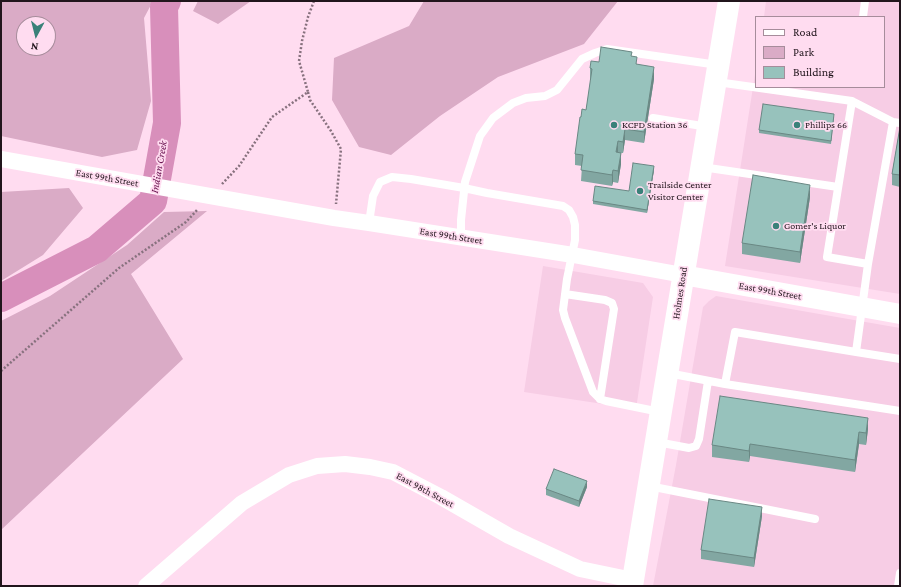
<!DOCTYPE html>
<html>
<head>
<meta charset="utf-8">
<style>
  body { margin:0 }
  #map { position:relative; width:901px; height:587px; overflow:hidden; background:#ffdcf0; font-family:"Crimson Pro",serif }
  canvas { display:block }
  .frame { position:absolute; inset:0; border:2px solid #21151c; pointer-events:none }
  .legend { position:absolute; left:755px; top:16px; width:130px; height:72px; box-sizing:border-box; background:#ffdcf0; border:1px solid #a68c9b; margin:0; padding:5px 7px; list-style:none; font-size:12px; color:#21151c }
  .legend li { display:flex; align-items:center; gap:8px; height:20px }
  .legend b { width:20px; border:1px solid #a68c9b }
  .north { position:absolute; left:16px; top:16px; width:40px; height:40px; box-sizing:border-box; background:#ffdcf0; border:1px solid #a68c9b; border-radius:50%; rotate:187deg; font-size:11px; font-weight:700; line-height:16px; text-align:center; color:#21151c }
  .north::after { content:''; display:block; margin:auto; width:14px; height:18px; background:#3a8179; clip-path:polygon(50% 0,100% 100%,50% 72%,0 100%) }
</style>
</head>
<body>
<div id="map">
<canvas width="901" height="587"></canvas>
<div class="frame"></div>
<ul class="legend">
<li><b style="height:5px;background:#fff"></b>Road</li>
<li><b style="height:11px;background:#daabc6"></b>Park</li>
<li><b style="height:11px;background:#97c2bc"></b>Building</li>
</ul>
<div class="north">N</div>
</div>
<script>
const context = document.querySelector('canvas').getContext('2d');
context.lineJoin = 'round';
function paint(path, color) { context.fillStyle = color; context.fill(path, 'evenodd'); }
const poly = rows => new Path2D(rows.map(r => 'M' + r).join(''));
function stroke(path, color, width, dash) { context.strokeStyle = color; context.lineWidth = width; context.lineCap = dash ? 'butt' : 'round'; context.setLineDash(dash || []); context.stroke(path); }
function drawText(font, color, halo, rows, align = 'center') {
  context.font = font + ' "Crimson Pro",serif'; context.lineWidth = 3.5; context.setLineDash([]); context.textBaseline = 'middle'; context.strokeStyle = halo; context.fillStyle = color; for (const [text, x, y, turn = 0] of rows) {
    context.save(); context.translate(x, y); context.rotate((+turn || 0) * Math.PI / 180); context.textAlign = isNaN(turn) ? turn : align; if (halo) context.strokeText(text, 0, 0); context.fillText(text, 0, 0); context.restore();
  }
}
const built = poly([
  [766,1,900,1,900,294,725,266,756,68,756,87,884,87,884,17,764,17],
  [543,266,643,283,653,297,636,409,524,392],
  [716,296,900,328,900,586,653,586,676,465,703,307,709,301]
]);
const green = poly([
  [1,1,153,1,144,18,151,101,137,150,102,157,1,136],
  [24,24,48,24,48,48,24,48],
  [198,1,251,1,218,24,193,11],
  [424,1,618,1,584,44,498,77,440,116,391,155,359,147,332,100,334,58,409,26],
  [69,188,83,208,43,255,1,281,1,192],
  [207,211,131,274,183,359,1,530,1,321,50,296,127,245,164,212]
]);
const river = poly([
  [1,298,97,249,153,201,167,123,164,7,167,1]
]);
const path = poly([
  [308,92,310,100,331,131,341,149,336,204],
  [222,184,239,166,272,117,308,92,299,61,302,41,308,17,314,1],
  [1,371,119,268,186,222,198,209]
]);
const service = poly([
  [863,17,865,1],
  [717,82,852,101,893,122,900,123],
  [852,101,827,257,868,264,856,352,900,359],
  [653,118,708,127],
  [702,167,838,187],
  [369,223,373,196,380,182,392,177,411,179,464,188,487,193,563,206,569,210,573,217,575,225,575,240,567,279,563,310,565,318,593,392,600,399,606,401,660,412],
  [461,237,461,220,465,182,480,136,493,118,513,103,526,98,545,96,557,90,582,59,595,53,607,49,718,65],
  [868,264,893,122],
  [565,294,605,300,612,303,614,309,600,399],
  [668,373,725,384,735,332,856,352],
  [725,384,900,411],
  [657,442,689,448,696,446,699,439,708,381],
  [649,486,815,519],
  [898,586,900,573]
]);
const minor = poly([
  [1,159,334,218,369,223,573,255,683,275],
  [146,586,242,503,289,475,317,466,345,464,370,467,393,472,441,497,509,536,580,569,633,580]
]);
const tertiary = poly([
  [683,275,900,314]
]);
const secondary = poly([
  [632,586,729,1]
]);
const wall = poly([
  [632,56,637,65,654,79,644,143,625,140,623,153,621,153,621,164,618,183,613,182,612,186,581,181,582,166,575,165,575,154,581,117,586,110,591,80,590,80,590,68,599,62],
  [834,117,831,144,759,133,759,130],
  [900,127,900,187,892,185,892,174],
  [654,170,647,213,593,204,593,201,629,191],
  [810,197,800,263,742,254,742,243],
  [868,429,866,445,859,444,855,472,750,456,749,462,712,457,712,445],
  [587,487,579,507,546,495,546,489],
  [762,516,754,567,701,559,701,550]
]);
const shadedWall = poly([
  [654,67,654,79,644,143,644,132],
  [625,129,625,140,623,153,623,142],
  [618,141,618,153,616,152],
  [621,153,621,164,618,183,618,171],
  [654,166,654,170,647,213,647,210],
  [613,170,613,182,612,186,612,175],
  [810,185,810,197,800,263,800,252],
  [868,418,868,429,866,445,866,433],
  [859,432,859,444,855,472,855,460],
  [750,444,750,456,749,462,749,451],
  [587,481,587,487,579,507,579,501],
  [762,507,762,516,754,567,754,558]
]);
const building = poly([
  [601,47,632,52,631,56,637,57,636,64,654,67,644,132,625,129,623,142,618,141,616,152,621,153,618,171,613,170,612,175,581,170,583,155,575,154,580,117,581,117,582,109,586,110,592,69,590,68,591,61,599,62,601,47],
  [763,104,834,114,831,141,759,130,763,104],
  [900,127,900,175,892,174,900,127],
  [633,163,654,166,647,210,593,201,595,186,629,191,633,163],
  [753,175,810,185,800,252,742,243,753,175],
  [720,396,868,418,866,433,859,432,855,460,750,444,749,451,712,445,720,396],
  [554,469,587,481,579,501,546,489,554,469],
  [709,499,762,507,754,558,701,550,709,499]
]);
const markers = [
  [614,125,4,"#3a8179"],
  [797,125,4,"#3a8179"],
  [640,191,4,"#3a8179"],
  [776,226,4,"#3a8179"]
];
const poiNames = [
  ["KCFD Station 36",622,125],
  ["Phillips 66",805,125],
  ["Trailside Center",648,185],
  ["Visitor Center",648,197],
  ["Gomer's Liquor",784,226]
];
const streetNames = [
  ["East 99th Street",107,178,10],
  ["East 99th Street",451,236,9],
  ["East 99th Street",770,291,10],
  ["Holmes Road",680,293,-81],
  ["East 98th Street",425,490,28]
];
const waterNames = [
  ["Indian Creek",159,167,-80]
];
paint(built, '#f7cde5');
paint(green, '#daabc6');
stroke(river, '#d88fbb', 28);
stroke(path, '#87717e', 2.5, [2, 2]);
stroke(service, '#fff', 8);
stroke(minor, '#fff', 16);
stroke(tertiary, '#fff', 20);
stroke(secondary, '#fff', 22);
paint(wall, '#82a7a2');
paint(shadedWall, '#6a8884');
paint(building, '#97c2bc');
stroke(building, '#6a8884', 1);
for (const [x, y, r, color] of markers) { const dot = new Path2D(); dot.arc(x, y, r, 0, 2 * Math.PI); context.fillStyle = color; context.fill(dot); stroke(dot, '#ffdcf0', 1.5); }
drawText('10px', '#21151c', '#ffdcf0', poiNames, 'left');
drawText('10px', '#21151c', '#ffdcf0', streetNames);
drawText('italic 11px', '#69124f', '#ffdcf0', waterNames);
</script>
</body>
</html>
